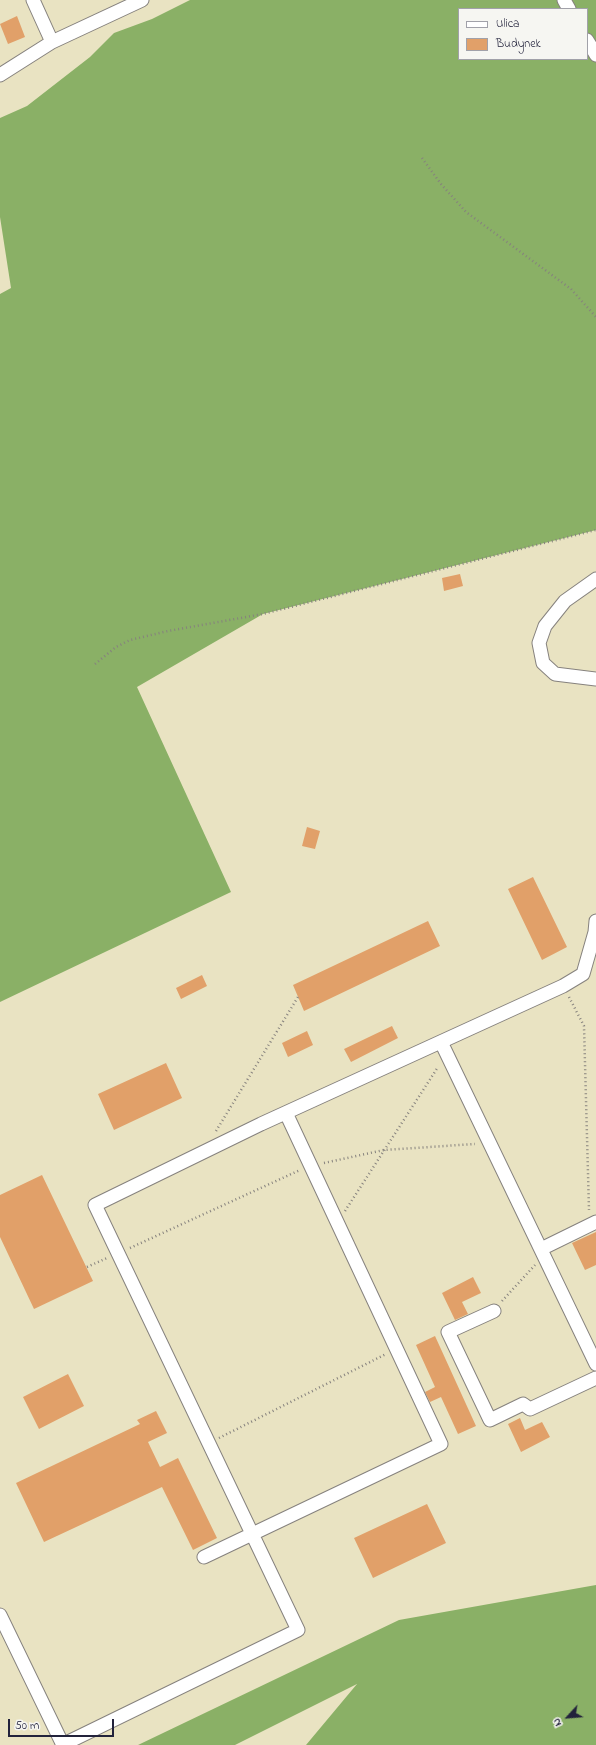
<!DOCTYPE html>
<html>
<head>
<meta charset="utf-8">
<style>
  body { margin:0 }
  #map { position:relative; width:596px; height:1745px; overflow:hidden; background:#e9e3c2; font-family:"Indie Flower",sans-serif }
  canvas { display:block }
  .legend { position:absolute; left:458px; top:8px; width:130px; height:52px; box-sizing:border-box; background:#f6f6f2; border:1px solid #a1a1a9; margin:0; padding:5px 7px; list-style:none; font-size:12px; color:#22223b }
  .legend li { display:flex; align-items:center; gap:8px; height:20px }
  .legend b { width:20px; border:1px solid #a1a1a9 }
  .north { position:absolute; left:548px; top:1697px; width:40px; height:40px; -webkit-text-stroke:3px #f6f6f2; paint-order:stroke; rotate:244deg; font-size:11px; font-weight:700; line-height:16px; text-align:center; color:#22223b }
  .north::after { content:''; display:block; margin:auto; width:14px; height:18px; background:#22223b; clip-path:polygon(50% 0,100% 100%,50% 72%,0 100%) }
  .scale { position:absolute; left:8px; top:1719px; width:106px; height:18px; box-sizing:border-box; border:2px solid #22223b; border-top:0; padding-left:5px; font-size:12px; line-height:14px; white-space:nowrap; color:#22223b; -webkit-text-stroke:3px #f6f6f2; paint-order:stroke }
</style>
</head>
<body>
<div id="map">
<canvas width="596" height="1745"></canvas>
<ul class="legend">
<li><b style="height:5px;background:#fff"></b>Ulica</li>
<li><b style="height:11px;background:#e1a069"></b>Budynek</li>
</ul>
<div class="north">N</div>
<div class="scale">50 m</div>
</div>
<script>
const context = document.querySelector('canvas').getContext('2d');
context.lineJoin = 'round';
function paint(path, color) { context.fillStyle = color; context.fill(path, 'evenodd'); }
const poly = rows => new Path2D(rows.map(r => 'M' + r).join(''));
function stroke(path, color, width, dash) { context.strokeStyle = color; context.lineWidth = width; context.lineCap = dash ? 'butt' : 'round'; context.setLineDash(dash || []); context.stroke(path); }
const forest = poly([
  [190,0,596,0,596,530,263,614,137,687,231,892,0,1002,0,294,11,288,0,217,0,118,27,106,90,57,114,33,152,19],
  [459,9,587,9,587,59,459,59],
  [596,1585,596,1745,306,1745,357,1684,235,1745,138,1745,399,1620]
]);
const building = poly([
  [17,16,25,37,8,44,0,24],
  [460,574,463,586,444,591,442,578],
  [307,827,320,831,315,849,302,846],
  [533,877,567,947,542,960,508,889],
  [428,921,440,946,304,1011,293,985],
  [202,975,207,986,181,999,176,988],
  [392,1026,398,1038,351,1062,344,1049],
  [307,1031,313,1045,288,1057,282,1043],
  [166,1063,182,1098,114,1130,98,1094],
  [42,1175,93,1281,34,1309,0,1237,0,1195],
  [596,1232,596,1265,585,1270,572,1243],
  [473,1277,481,1293,462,1302,468,1314,455,1320,442,1293],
  [435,1336,476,1426,458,1434,441,1397,430,1402,425,1392,435,1387,416,1345],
  [68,1374,84,1406,39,1429,23,1397],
  [156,1411,167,1433,148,1442,160,1467,178,1458,217,1538,193,1550,162,1487,44,1542,16,1483,140,1424,137,1420],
  [520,1418,525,1430,542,1422,550,1437,521,1452,508,1424],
  [427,1504,446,1543,373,1578,354,1538]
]);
const path = poly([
  [422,158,441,184,466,212,571,289,596,317],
  [95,664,116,647,130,640,168,631,263,614,596,530],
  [569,997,584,1026,589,1210],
  [216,1131,298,997],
  [324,1163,384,1150,475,1144],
  [345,1211,438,1067],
  [130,1248,300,1170],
  [87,1267,107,1258],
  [502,1301,535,1265],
  [219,1438,386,1354]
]);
const street = poly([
  [33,0,52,42],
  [564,0,569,9],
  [587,40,596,55],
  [0,75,52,42,142,0],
  [596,579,565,601,545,626,539,643,543,663,555,674,596,679],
  [441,1042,596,1364],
  [541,1249,596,1222],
  [494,1311,448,1332,490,1420,523,1404,530,1409,596,1378],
  [204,1557,441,1444,286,1113],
  [0,1615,63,1745],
  [62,1745,298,1630,95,1205,261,1124,563,986,583,974,595,932,596,921]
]);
paint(forest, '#8ab066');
paint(building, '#e1a069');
stroke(street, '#86827e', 15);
stroke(path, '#86827e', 2.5, [1, 3]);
stroke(street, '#fff', 13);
</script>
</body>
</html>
